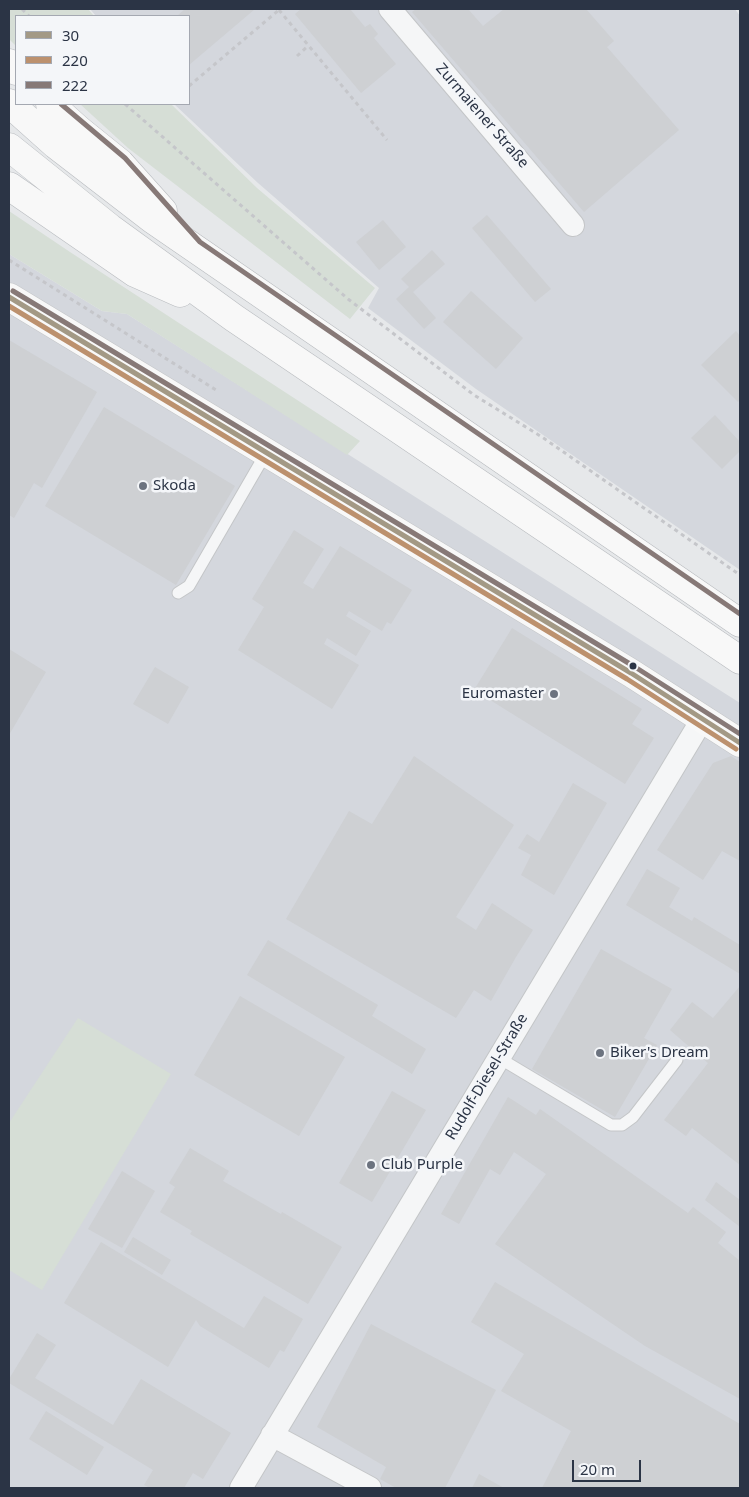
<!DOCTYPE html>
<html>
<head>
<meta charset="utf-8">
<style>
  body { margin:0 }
  #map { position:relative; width:749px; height:1497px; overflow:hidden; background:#e6e8ea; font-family:"Noto Sans",sans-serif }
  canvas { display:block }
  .frame { position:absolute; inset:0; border:10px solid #2b3445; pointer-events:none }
  .legend { position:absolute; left:15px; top:15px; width:175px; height:90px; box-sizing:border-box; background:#f4f6f9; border:1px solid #a4a8b1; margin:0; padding:6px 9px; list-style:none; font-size:15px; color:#2b3445 }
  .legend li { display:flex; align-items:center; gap:10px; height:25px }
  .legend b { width:25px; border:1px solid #a4a8b1 }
  .scale { position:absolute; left:572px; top:1460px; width:69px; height:22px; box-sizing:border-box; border:2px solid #2b3445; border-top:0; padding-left:6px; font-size:15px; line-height:18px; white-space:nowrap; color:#2b3445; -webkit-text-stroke:4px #f4f6f9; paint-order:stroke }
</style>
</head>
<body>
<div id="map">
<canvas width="749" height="1497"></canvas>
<div class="frame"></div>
<ul class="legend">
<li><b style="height:6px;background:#a39985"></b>30</li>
<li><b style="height:6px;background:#bc916e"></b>220</li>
<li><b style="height:6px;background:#877977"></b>222</li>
</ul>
<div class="scale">20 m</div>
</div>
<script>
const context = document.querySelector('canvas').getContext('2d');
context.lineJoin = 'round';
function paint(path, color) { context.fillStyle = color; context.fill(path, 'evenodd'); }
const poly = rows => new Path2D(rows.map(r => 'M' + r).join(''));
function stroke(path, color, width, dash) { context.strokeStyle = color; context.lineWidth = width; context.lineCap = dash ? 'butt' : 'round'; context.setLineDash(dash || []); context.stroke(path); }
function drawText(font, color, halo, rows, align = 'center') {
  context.font = font + ' "Noto Sans",sans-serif'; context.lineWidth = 5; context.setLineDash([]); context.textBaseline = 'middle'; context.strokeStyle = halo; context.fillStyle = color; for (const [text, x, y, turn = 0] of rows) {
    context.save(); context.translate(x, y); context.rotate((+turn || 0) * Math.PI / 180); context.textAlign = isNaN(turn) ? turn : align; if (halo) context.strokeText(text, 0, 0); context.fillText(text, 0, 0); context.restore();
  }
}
const built = poly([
  [90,9,735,9,740,16,740,570,476,389,368,308,379,288,258,183,174,104,189,104,189,16,96,16],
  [9,254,102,311,127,314,740,703,740,1488,9,1488]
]);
const green = poly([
  [9,9,88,9,94,16,16,16,16,46,9,39],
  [80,104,171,104,257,188,375,288,350,319,128,148],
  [9,211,70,252,360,441,347,455,127,314,102,311,9,254],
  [78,1018,171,1074,42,1290,9,1270,9,1123]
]);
const building = poly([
  [185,9,255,9,189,65,189,16,177,16],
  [301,9,350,9,365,27,370,24,378,34,374,38,396,64,361,93,295,14],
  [416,9,468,9,483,26,504,9,586,9,614,41,607,47,679,130,584,212,412,12],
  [487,215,551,289,535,302,472,228],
  [383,220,406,247,379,270,356,242],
  [432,250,445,264,413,292,436,318,424,329,396,299,409,287,401,279],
  [471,291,523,338,496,369,443,322],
  [736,331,740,336,740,400,738,402,701,365],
  [9,340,97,392,42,488,34,483,14,518,9,515],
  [104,407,235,486,176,585,45,506],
  [715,415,740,442,740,451,722,469,691,438],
  [294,530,324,549,303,583,313,589,340,546,412,590,391,624,387,622,382,631,349,611,346,616,371,631,356,656,327,638,324,644,359,665,332,709,238,650,264,607,252,599],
  [512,628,642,709,632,724,654,738,625,784,474,690],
  [9,649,46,672,9,735],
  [155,667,189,687,168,724,133,704],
  [414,756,514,825,456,917,476,930,492,903,533,930,516,957,491,1001,474,990,456,1018,286,919,349,811,372,824],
  [731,756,740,762,740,861,722,851,703,880,657,850,713,763],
  [573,783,607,803,554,895,521,875,531,855,518,848,527,834,539,842],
  [647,869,680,888,669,907,692,921,694,917,740,945,740,974,626,905],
  [268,940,378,1005,372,1016,426,1049,412,1074,247,975],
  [601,949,672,989,644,1038,657,1045,615,1117,532,1069],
  [740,986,740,1165,692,1128,686,1136,664,1120,708,1063,670,1030,692,1002,713,1018],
  [240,996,345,1057,299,1136,194,1075],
  [392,1091,426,1110,372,1202,339,1183],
  [508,1097,536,1115,540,1109,688,1213,693,1207,726,1232,718,1243,740,1261,740,1399,645,1346,495,1244,546,1174,514,1152,500,1175,490,1169,459,1224,441,1214],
  [190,1148,229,1171,223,1181,281,1214,282,1212,342,1247,308,1304,190,1234,192,1231,160,1212,175,1187,169,1183],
  [122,1171,155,1191,122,1248,88,1229],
  [716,1182,740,1200,740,1227,705,1200],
  [133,1237,171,1260,162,1275,124,1252],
  [101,1242,244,1328,264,1296,303,1319,284,1352,280,1350,269,1368,200,1326,196,1320,168,1367,64,1303],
  [495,1282,740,1424,740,1488,542,1488,571,1431,501,1391,524,1354,471,1322],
  [371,1324,496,1390,445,1488,396,1488,380,1479,386,1467,317,1427],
  [37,1333,56,1345,35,1378,113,1425,141,1379,231,1433,203,1479,193,1473,184,1488,150,1488,144,1485,153,1470,9,1383,9,1379],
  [46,1411,104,1447,87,1475,29,1439],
  [479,1474,504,1488,472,1488]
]);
const path = poly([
  [22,9,29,16],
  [279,10,387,140],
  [297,56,308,46],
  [189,86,280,9],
  [125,104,348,299,474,395,542,437,740,575],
  [9,260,216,390]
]);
const lane = poly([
  [178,593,189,586,266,453],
  [499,1058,611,1125,622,1125,633,1117,677,1060]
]);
const street = poly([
  [390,9,573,225],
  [272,1435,370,1488],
  [241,1488,703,718]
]);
const secondary = poly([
  [9,297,631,673,740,743]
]);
const highway = poly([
  [9,63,16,71],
  [9,103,56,145,152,219,740,623],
  [50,104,79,130,120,163,163,211],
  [9,147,110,228,234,318,740,660],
  [9,186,135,273,180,293]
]);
const bus1 = poly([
  [9,297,631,673,740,743]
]);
const bus2 = poly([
  [9,306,627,679,736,749]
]);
const bus3 = poly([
  [61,104,125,158,200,242,740,614],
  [13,291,635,667,740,734]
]);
const markers = [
  [143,486,5,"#6c737f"],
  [633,666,4.5,"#2b3445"],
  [554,694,5,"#6c737f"],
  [600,1053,5,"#6c737f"],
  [371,1165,5,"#6c737f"]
];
const streetNames = [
  ["Zurmaiener Straße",482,116,49],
  ["Rudolf-Diesel-Straße",487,1077,-59]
];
const poiNames = [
  ["Skoda",153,486],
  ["Euromaster",544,694,"right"],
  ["Biker's Dream",610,1053],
  ["Club Purple",381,1165]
];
paint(built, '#d4d7dd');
paint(green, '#d6ded6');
paint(building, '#ced0d3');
stroke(lane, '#c4c6c8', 13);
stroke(street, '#c4c6c8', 24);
stroke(secondary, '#c4c6c8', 29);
stroke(highway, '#b8bbbf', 29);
stroke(path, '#c5c6ca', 3, [4, 4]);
stroke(lane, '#f5f6f7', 11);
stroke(street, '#f5f6f7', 22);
stroke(secondary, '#f8f8f8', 28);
stroke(highway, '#f8f8f8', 28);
stroke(bus1, '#a39985', 5);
stroke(bus2, '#bc916e', 5);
stroke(bus3, '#877977', 5);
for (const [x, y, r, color] of markers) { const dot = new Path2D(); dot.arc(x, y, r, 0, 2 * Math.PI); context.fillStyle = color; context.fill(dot); stroke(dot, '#f4f6f9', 2); }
drawText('15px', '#2b3445', '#f4f6f9', streetNames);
drawText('15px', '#2b3445', '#f4f6f9', poiNames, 'left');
</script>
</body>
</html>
